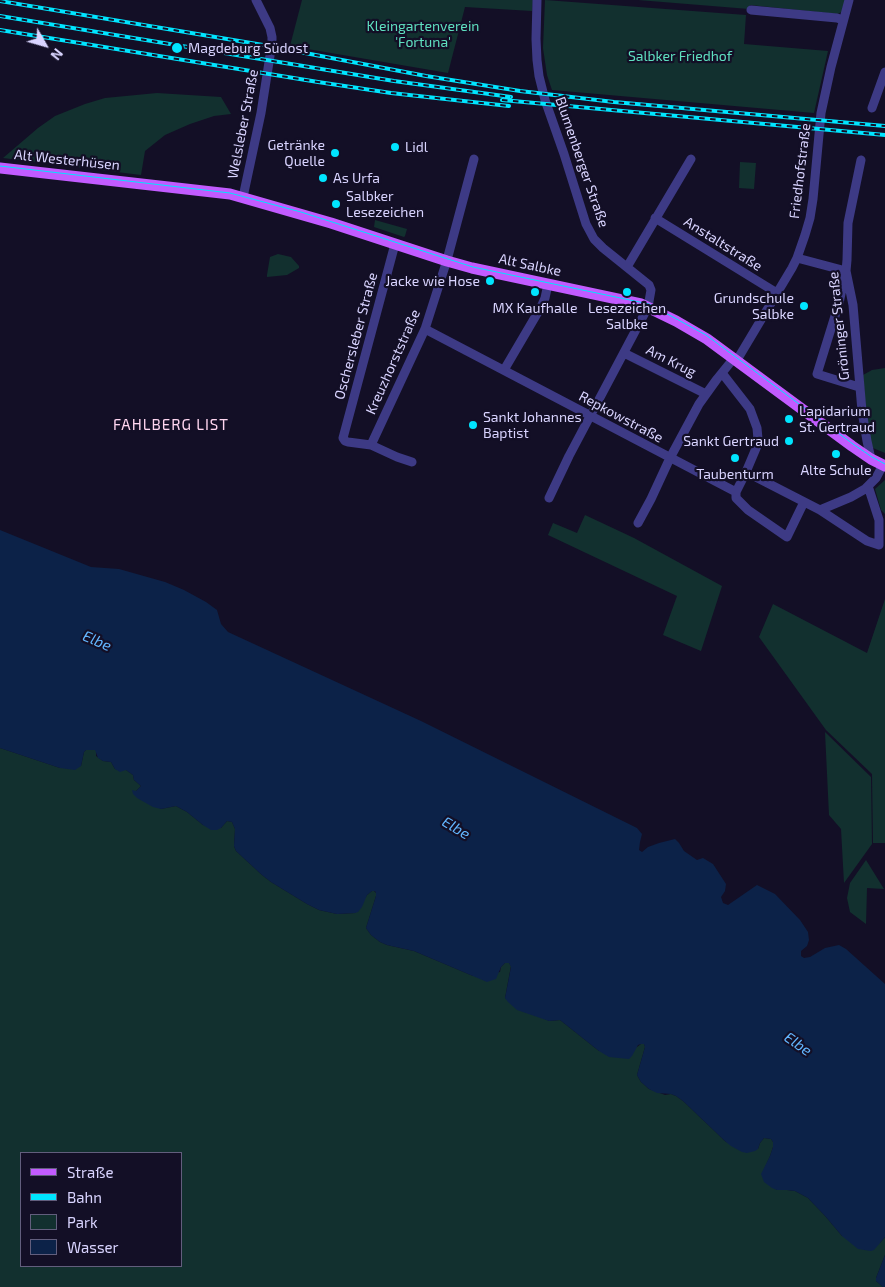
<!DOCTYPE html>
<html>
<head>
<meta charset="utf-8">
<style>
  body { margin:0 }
  #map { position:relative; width:885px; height:1287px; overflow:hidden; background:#130f26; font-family:"Exo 2",sans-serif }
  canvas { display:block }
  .legend { position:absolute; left:20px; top:1152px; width:162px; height:115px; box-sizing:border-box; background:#130f26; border:1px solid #625e7d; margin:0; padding:6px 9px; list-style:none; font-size:15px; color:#d9d4ff }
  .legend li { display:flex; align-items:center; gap:10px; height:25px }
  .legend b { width:25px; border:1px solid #625e7d }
  .north { position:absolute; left:20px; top:20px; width:50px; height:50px; -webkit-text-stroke:4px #130f26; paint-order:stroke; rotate:128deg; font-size:14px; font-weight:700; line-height:20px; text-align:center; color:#d9d4ff }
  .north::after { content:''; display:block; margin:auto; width:18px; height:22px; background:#d9d4ff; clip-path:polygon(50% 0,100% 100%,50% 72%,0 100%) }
</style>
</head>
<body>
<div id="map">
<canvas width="885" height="1287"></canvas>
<ul class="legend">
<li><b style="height:6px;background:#c25bff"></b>Straße</li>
<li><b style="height:6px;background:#00e5ff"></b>Bahn</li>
<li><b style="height:14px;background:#12302f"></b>Park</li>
<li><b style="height:14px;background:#0c2248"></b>Wasser</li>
</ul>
<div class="north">N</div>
</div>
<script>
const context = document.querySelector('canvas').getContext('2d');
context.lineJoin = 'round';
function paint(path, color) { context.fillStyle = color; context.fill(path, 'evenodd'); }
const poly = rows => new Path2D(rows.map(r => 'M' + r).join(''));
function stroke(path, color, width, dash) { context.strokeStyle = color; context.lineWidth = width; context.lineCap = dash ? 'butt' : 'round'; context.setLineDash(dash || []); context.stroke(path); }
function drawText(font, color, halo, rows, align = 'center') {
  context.font = font + ' "Exo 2",sans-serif'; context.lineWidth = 4.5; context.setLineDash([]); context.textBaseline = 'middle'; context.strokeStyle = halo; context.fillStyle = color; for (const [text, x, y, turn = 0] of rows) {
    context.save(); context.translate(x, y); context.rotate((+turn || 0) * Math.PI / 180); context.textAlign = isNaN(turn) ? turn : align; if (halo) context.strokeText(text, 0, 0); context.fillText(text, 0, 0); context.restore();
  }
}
const green = poly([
  [302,0,533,0,532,11,465,7,448,73,290,46],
  [545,0,746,15,744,44,828,51,814,113,552,90,547,75,543,48],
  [638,0,846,0,842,12,837,14,750,5,749,9],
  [157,93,221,97,231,114,214,116,190,124,165,135,145,151,141,175,3,158,38,128,55,116,85,104,105,98],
  [740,162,756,163,754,189,739,188],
  [375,220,407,229,405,236,404,237,374,227],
  [278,254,291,257,299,266,299,268,287,275,267,277,267,275,270,257],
  [885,368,885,453,873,448,870,441,866,411,863,375,872,370],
  [885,480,885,514,881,510,875,489],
  [585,515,634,538,722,586,701,651,663,635,677,596,548,535,553,523,577,533],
  [885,599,885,843,873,843,872,774,826,730,759,637,773,604,867,653],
  [825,732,871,777,872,844,844,883,841,829,829,815],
  [0,748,60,768,81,766,84,752,86,750,96,750,96,756,103,761,111,762,115,769,126,770,133,775,134,780,141,786,136,791,133,791,161,809,176,806,187,812,203,825,221,828,227,821,232,822,235,829,234,846,236,851,262,875,271,882,307,904,319,910,337,914,355,913,367,895,372,891,374,891,376,893,376,896,366,928,371,935,380,942,387,945,414,951,473,976,500,972,501,967,505,963,509,963,511,966,505,998,549,1021,560,1020,599,1051,637,1047,641,1044,644,1044,645,1047,637,1075,641,1082,649,1089,665,1095,671,1094,676,1096,683,1101,726,1142,758,1149,760,1143,764,1138,771,1139,773,1142,773,1147,770,1156,762,1174,777,1190,787,1190,795,1191,808,1198,826,1217,842,1236,880,1243,885,1237,885,1255,876,1278,876,1281,883,1287,0,1287],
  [21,1153,181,1153,181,1266,21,1266],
  [866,860,884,889,867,888,866,924,850,912,847,898,850,883]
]);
const water = poly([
  [0,530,91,567,119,569,165,582,184,590,206,602,217,610,221,624,228,632,421,721,637,828,642,834,640,842,639,850,642,852,648,847,659,843,675,839,679,843,684,851,697,860,703,858,713,864,726,884,725,891,721,897,723,903,728,905,757,885,775,894,800,920,808,932,809,940,807,946,801,951,801,956,804,958,810,957,825,948,839,945,846,949,885,984,885,1237,880,1243,874,1250,871,1251,858,1249,842,1236,826,1217,808,1198,795,1191,787,1190,777,1190,772,1188,764,1182,761,1174,770,1156,773,1147,773,1142,771,1139,764,1138,760,1143,758,1149,755,1151,747,1153,742,1152,731,1146,726,1142,683,1101,676,1096,671,1094,657,1093,649,1089,641,1082,637,1075,645,1047,644,1044,641,1044,638,1045,632,1056,629,1059,609,1057,599,1051,560,1020,549,1021,517,1010,508,1002,505,998,511,967,509,963,505,963,501,967,496,979,487,982,414,951,387,945,380,942,371,935,366,928,376,896,376,893,375,891,372,891,367,895,362,907,358,912,355,913,337,914,319,910,307,904,271,882,262,875,236,851,234,846,235,829,232,822,227,821,221,828,217,830,211,830,203,825,187,812,176,806,161,809,153,807,137,798,133,794,132,790,136,791,141,786,134,780,133,775,126,770,120,772,115,769,111,762,103,761,98,758,95,750,86,750,84,752,81,766,75,770,60,768,0,748],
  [885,1255,885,1287,883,1287,876,1281,876,1278]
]);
const minor = poly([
  [537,0,536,39,537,60,539,76,545,100,564,154,586,224,594,239,603,248,649,285,651,290,648,307,569,456,549,498],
  [751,10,837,18,843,20],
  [872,108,885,72],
  [861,160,848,223,847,260,846,271,853,305,862,411,867,441,871,459],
  [243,197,261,113,272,43,272,37,270,28,256,0],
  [655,218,777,293],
  [395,244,343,438,345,441,348,442,371,445,397,457,412,462],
  [797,258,846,271,839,303,817,374,859,387],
  [627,267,691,159],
  [425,329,736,492],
  [624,353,706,394],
  [737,360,792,268,797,258,805,235,810,218,813,199,821,113,831,67,849,0],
  [504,370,541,307,545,298,548,284],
  [722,373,750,409,757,428,758,439,757,446,746,472,820,510,851,497,865,489,876,478,883,465],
  [371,445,425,329,447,260,474,159],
  [736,492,736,498,748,510,787,537,804,502],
  [736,492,746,472],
  [820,510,867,541,879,545,879,520,868,486],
  [638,523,651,499,670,458,699,404,717,379,734,358]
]);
const major = poly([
  [0,168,230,194,331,223,447,261,472,268,641,304,676,321,707,339,852,446,871,459,885,466]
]);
const tram = poly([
  [0,166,230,193,301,212,473,267,649,304,706,335,853,444,872,457,885,464]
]);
const rail = poly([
  [0,1,263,45,426,76,520,91,614,102,885,126],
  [0,16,394,81,511,97],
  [0,30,318,82,391,93,509,106],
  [502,100,885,135]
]);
const markers = [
  [177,48,6,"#00e5ff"],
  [395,147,5,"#00e5ff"],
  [335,153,5,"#00e5ff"],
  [323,178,5,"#00e5ff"],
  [336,204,5,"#00e5ff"],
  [490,281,5,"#00e5ff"],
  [535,292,5,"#00e5ff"],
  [627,292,5,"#00e5ff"],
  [804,306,5,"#00e5ff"],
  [789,419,5,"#00e5ff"],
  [473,425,5,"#00e5ff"],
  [789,441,5,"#00e5ff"],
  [836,454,5,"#00e5ff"],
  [735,458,5,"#00e5ff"]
];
const parkNames = [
  ["Kleingartenverein",423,26],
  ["'Fortuna'",423,42],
  ["Salbker Friedhof",680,56]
];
const poiNames = [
  ["Magdeburg Südost",188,48],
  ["Getränke",325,145,"right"],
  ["Quelle",325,161,"right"],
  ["Lidl",405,147],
  ["As Urfa",333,178],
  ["Salbker",346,196],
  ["Lesezeichen",346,212],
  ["Jacke wie Hose",480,281,"right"],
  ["Grundschule",794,298,"right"],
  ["Salbke",794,314,"right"],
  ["MX Kaufhalle",535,308,"center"],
  ["Lesezeichen",627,308,"center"],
  ["Salbke",627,324,"center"],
  ["Lapidarium",799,411],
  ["St. Gertraud",799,427],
  ["Sankt Johannes",483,417],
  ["Baptist",483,433],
  ["Sankt Gertraud",779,441,"right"],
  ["Alte Schule",836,470,"center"],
  ["Taubenturm",735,474,"center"]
];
const streetNames = [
  ["Welsleber Straße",243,124,-79],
  ["Alt Westerhüsen",67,160,6],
  ["Blumenberger Straße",582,162,71],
  ["Friedhofstraße",800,171,-83],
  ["Anstaltstraße",723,244,32],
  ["Alt Salbke",530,265,12],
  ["Gröninger Straße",839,326,-96],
  ["Oschersleber Straße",356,336,-75],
  ["Am Krug",671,361,27],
  ["Kreuzhorststraße",393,362,-66],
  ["Repkowstraße",621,417,28]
];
const neighbourhoodNames = [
  ["FAHLBERG LIST",171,425]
];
const waterNames = [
  ["Elbe",97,641,23],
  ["Elbe",456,828,31],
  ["Elbe",798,1044,35]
];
paint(green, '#12302f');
paint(water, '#0c2248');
stroke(minor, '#3d3a85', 9);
stroke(major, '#c25bff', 11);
stroke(tram, '#00e5ff', 1);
stroke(rail, '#00e5ff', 4);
stroke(rail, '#130f26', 2, [5.5]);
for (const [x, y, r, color] of markers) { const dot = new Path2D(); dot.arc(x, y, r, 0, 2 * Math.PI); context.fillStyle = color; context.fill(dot); stroke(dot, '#130f26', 2); }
drawText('14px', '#5fe0c0', '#130f26', parkNames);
drawText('14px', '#d9d4ff', '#130f26', poiNames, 'left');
drawText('14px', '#d9d4ff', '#130f26', streetNames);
context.letterSpacing = '1px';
drawText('15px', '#ffd6f0', '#130f26', neighbourhoodNames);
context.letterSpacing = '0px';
drawText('italic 15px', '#62b6ff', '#130f26', waterNames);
</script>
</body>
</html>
